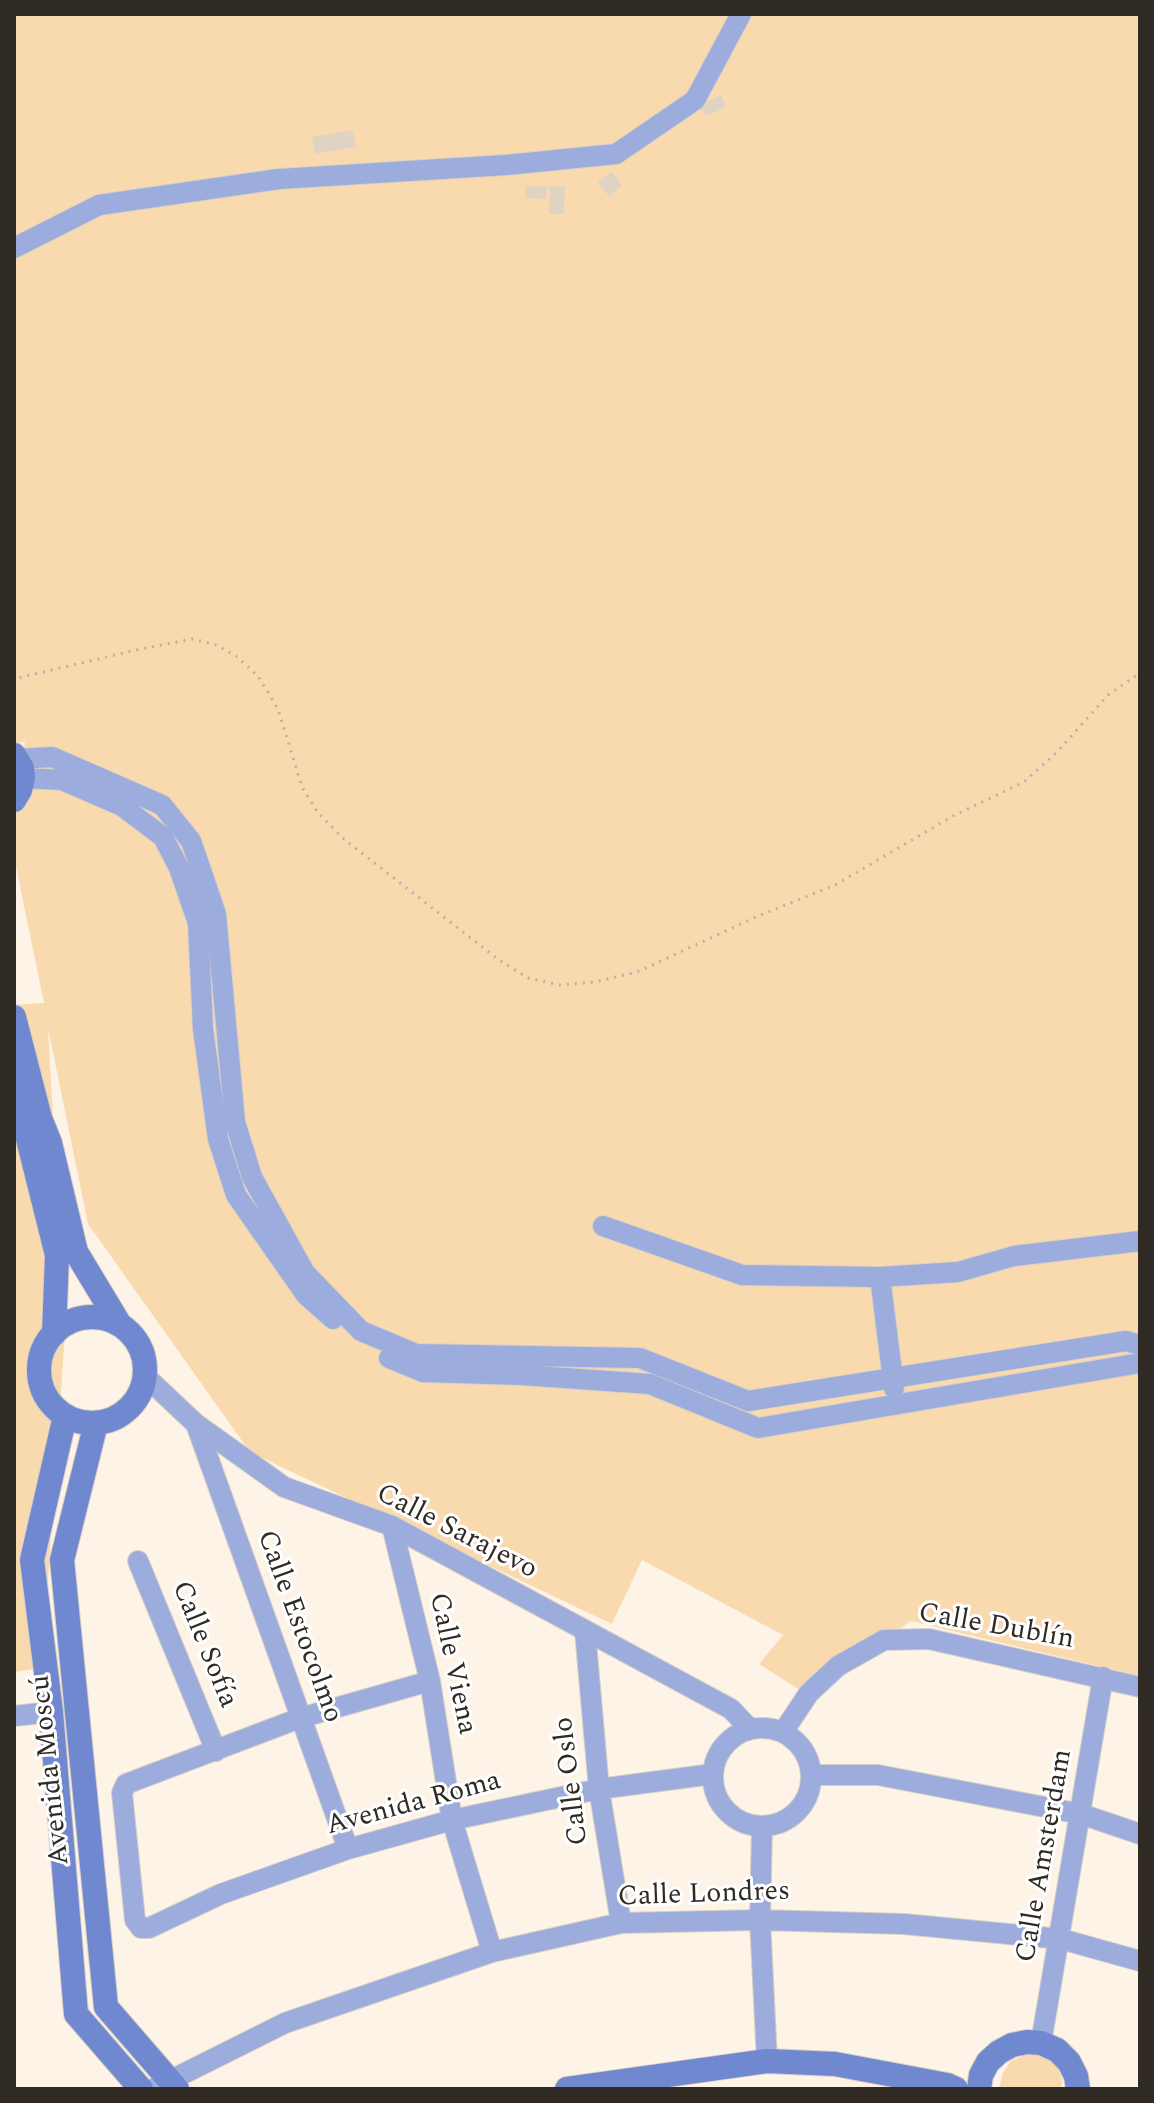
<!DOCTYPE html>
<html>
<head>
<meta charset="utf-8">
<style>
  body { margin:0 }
  #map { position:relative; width:1154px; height:2103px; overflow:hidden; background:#fdf3e7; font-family:Spectral,serif }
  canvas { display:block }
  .frame { position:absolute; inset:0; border:16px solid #2f2a24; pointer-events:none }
</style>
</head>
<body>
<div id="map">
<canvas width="1154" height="2103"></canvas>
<div class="frame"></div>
</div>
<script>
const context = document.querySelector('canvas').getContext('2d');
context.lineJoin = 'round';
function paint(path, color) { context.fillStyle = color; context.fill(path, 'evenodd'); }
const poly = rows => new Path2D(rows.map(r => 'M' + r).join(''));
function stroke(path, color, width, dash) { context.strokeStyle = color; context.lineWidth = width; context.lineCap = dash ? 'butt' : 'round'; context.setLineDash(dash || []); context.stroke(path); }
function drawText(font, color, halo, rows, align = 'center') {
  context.font = font + ' Spectral,serif'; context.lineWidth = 6; context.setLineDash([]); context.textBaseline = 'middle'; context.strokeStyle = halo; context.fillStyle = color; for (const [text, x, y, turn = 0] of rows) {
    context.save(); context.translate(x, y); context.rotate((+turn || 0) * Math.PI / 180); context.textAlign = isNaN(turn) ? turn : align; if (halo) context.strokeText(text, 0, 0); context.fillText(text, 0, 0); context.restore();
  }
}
const green = poly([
  [14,14,1140,14,1140,1676,911,1621,806,1694,759,1664,783,1635,642,1560,612,1624,250,1452,88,1224,48,1028,65,1333,47,1595,53,1666,14,1672,14,1005,44,1003,14,857,14,797,25,742,14,743],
  [1033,2052,1052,2060,1058,2068,1062,2080,1061,2089,999,2089,1003,2073,1011,2061]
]);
const building = poly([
  [721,95,726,107,706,116,698,106],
  [353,130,356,147,315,154,312,137],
  [612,172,622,186,609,196,598,182],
  [526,186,547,187,546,199,526,198],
  [550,186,565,187,564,214,549,214]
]);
const path = poly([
  [14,683,18,678,136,650,192,639,214,644,236,656,258,676,278,709,302,787,318,813,345,840,499,960,528,978,559,985,594,982,637,972,758,916,835,885,953,816,1024,782,1057,752,1108,695,1140,673]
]);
const street = poly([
  [14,248,99,205,279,179,506,165,616,154,695,100,741,14],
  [18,759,52,757,162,805,191,841,216,914,235,1122,252,1177,305,1273,361,1331,416,1354,640,1358,748,1401,1126,1341,1140,1345],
  [23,778,62,780,122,806,163,837,179,868,198,923,203,1029,218,1139,236,1195,306,1295,333,1319],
  [603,1226,742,1275,880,1277,958,1272,1014,1256,1140,1241],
  [880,1277,894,1388],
  [389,1358,423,1372,522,1375,650,1384,758,1428,1140,1363],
  [145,1376,196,1424,284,1487,392,1526,731,1709,750,1729],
  [196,1424,348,1849],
  [392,1526,430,1681,452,1820,492,1952],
  [138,1561,216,1751],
  [585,1631,599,1789,621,1923],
  [430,1681,300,1718,126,1784,122,1793,135,1920,141,1928,149,1928,221,1894,348,1849,452,1820,599,1789,713,1774],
  [14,1716,51,1712],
  '713 1777a49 49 0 1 1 98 0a49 49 0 1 1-98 0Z',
  [783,1732,809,1693,838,1666,884,1640,929,1639,1140,1687],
  [812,1775,878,1775,1081,1814,1140,1834],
  [762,1827,760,1920,767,2061],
  [1041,2043,1103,1677],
  [153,2089,285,2023,492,1952,621,1923,760,1920,904,1924,1061,1939,1140,1961]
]);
const secondary = poly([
  [14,755,22,768,23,778,20,790,14,800],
  [14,1017,40,1118,50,1143,76,1252,120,1325],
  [14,1083,57,1255,54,1334],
  '39 1370a53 53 0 1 1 106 0a53 53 0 1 1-106 0Z',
  [65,1416,32,1560,51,1712,76,2014,141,2089],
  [96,1423,62,1560,106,2007,177,2089],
  [567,2089,767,2061,835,2064,947,2085,956,2089],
  [979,2089,981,2075,988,2062,999,2052,1012,2045,1027,2042,1041,2043,1057,2050,1069,2062,1076,2076,1078,2089]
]);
const streetNames = [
  ["Calle Sarajevo",456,1533,27],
  ["Calle Estocolmo",298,1627,70],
  ["Calle Dublín",996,1628,10],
  ["Calle Sofía",203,1645,68],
  ["Calle Viena",451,1664,78],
  ["Avenida Moscú",52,1770,-96],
  ["Calle Oslo",573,1781,-97],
  ["Avenida Roma",414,1805,-15],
  ["Calle Amsterdam",1046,1856,-80],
  ["Calle Londres",704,1896,-2]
];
paint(green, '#f9daaf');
paint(building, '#dfd3c4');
stroke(street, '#d8cfc4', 22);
stroke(secondary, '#d8cfc4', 26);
stroke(path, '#bab1a7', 3, [2, 6]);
stroke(street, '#9bacdd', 20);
stroke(secondary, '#7088cf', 24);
drawText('28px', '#2f2a24', '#fff', streetNames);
</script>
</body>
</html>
